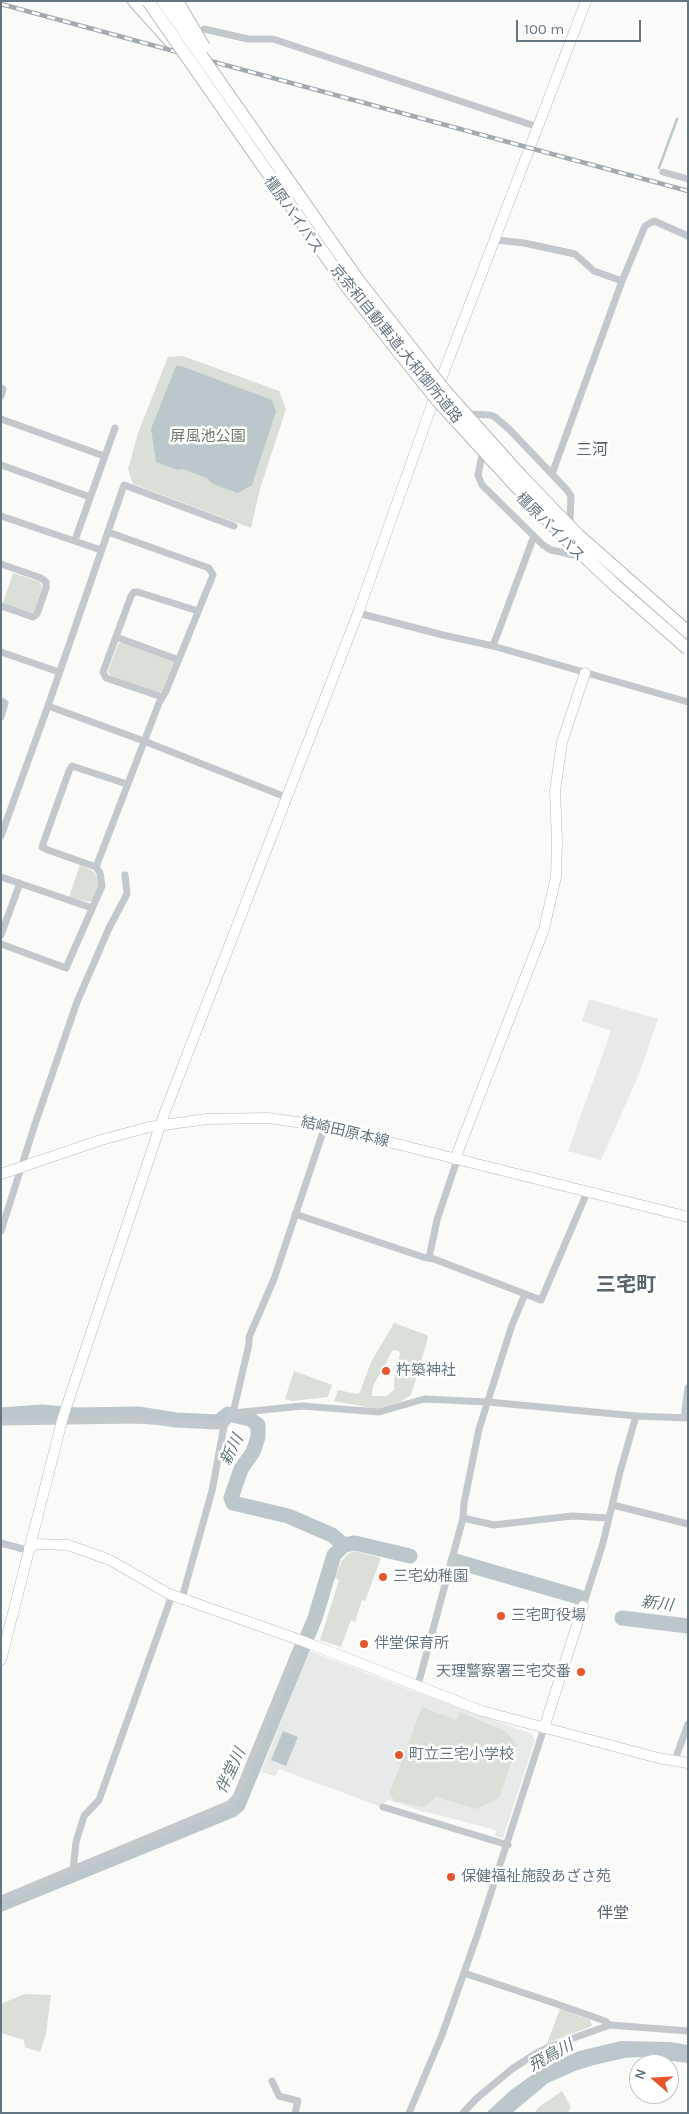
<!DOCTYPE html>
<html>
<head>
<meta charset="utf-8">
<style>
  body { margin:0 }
  #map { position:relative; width:689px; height:2114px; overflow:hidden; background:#fafaf8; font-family:Karla,sans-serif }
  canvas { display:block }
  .frame { position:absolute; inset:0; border:2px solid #657683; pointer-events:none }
  .north { position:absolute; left:629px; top:2054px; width:50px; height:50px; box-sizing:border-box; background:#fff; border:1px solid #c1c8cd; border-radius:50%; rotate:289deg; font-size:14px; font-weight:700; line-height:20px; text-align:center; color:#657683 }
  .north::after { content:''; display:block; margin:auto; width:18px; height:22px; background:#e4572e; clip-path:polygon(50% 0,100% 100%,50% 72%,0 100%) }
  .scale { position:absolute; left:516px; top:20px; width:125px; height:22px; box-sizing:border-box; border:2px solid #657683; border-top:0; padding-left:6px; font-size:15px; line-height:18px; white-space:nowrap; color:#657683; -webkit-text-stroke:4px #fff; paint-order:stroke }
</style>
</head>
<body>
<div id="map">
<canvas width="689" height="2114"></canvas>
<div class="frame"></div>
<div class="north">N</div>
<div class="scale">100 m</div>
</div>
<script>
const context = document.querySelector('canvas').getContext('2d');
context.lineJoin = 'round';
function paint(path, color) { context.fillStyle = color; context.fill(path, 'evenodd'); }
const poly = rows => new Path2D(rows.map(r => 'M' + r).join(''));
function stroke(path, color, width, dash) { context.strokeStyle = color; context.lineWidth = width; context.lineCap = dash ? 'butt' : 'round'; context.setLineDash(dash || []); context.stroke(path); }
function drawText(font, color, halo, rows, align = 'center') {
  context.font = font + ' Karla,"Noto Sans JP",sans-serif'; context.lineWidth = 5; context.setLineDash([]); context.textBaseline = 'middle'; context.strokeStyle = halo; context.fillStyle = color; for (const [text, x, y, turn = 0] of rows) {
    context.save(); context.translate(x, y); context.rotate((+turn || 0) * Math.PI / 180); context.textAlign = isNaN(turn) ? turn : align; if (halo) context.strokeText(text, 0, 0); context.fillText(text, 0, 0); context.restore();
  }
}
const built = poly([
  [589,999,658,1019,639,1074,601,1160,568,1151,611,1031,582,1021],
  [309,1651,418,1693,532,1734,535,1740,503,1838,495,1836,496,1830,418,1810,389,1800,379,1806,279,1769,275,1776,261,1772]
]);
const green = poly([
  [183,356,279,391,286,409,260,489,251,528,133,484,128,469,138,433,168,357],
  [13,573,40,582,42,587,34,612,29,613,3,603],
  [122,642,174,662,162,691,159,693,111,676,108,671,118,644],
  [80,865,93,871,98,878,98,886,93,900,89,902,69,897],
  [394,1323,427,1335,428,1338,411,1395,400,1402,377,1409,334,1401,338,1390,357,1394,360,1392,371,1362],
  [393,1350,399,1351,400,1355,395,1367,394,1390,387,1396,372,1396,373,1386],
  [294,1371,332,1385,328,1397,292,1401,285,1399],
  [355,1551,381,1558,365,1601,362,1600,355,1622,351,1620,341,1647,320,1640,339,1580,335,1578,341,1562,348,1554],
  [422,1707,456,1720,460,1712,507,1732,517,1745,499,1798,476,1809,436,1797,424,1807,394,1801,390,1792],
  [24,1994,51,1995,46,2034,40,2052,25,2047,24,2040,1,2033,1,2004],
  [560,2009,590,2020,592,2025,590,2027,547,2043],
  [562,2091,571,2107,568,2113,534,2113,540,2106]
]);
const water = poly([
  [176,366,181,366,272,400,276,411,252,485,238,493,213,484,207,478,183,469,178,470,156,462,151,429],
  [283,1731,298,1737,286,1766,271,1760],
  [621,2041,670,2042,688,2045,688,2063,639,2057,625,2058,594,2065,575,2071,548,2083,512,2113,486,2113,511,2090,543,2067,579,2051]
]);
const stream = poly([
  [659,168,677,119]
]);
const river = poly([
  [1,1415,42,1412,76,1415,138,1414,176,1420,218,1422,228,1414,250,1419,258,1425,258,1437,253,1452,241,1469,231,1498,233,1503,288,1516,332,1535,344,1545],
  [344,1545,355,1543,410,1556],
  [455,1561,579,1597],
  [622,1618,688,1626],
  [1,1904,232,1810,238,1805,315,1618,334,1555,344,1545]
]);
const street = poly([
  [204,29,248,39,273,39,538,127],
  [663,172,688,179],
  [496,240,524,243,575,254,594,271,622,281],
  [1,388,3,389,1,396],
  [469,414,490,415,495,417,509,429,567,490,571,496,570,522],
  [1,419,104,456],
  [482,455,478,475,482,485,543,545,551,550,579,556],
  [1,465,90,497],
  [552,474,622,281,645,226,654,221,688,236],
  [1,516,101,550],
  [75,540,115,428],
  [1,564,41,578,46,582,46,588,37,614,33,617,1,606],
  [358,613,443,635,493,646,688,702],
  [116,637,179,660],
  [493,646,534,536],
  [1,652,59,672],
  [162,697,106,678,103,672,131,596,134,592,138,592,198,611],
  [1,701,5,703,1,717],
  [48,706,124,485,234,526],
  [1,836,48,706,144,741,288,798],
  [96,867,159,703,166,691,213,575,209,568,108,532],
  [1,877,92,908],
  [1,935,20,883],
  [1,944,66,968,102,886,100,873,96,867,48,850,42,847,44,841,69,771,72,766,127,784],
  [295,1214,423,1257,434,1259,541,1300,585,1197,588,1193],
  [1,1231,35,1124,77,1002,109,928,127,894,125,875],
  [429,1258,437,1220,456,1163,455,1159],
  [233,1413,302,1406,379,1412,424,1399,488,1402,636,1416,688,1418],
  [684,1418,688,1388],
  [1,1422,137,1420,224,1426],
  [613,1505,688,1524],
  [463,1518,494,1525,572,1516,609,1518],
  [1,1543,23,1549,29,1548],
  [182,1598,212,1491,224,1426,233,1413,249,1344,249,1337,274,1279,325,1126],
  [583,1606,603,1543,620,1472,636,1416],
  [418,1685,463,1518,464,1503,479,1429,512,1325,525,1294],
  [675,1760,688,1724],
  [383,1807,508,1845],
  [73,1870,76,1842,84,1816,99,1800,172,1595],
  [1,1899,229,1804,236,1797,300,1640],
  [464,1973,554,2003,605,2021,610,2025],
  [272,2081,279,2096,298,2101,295,2113],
  [409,2113,442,2035,477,1936,544,1728],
  [463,2113,477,2098,512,2069,535,2054,551,2046,610,2025,688,2031]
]);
const secondary = poly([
  [455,1159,544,929,556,877,557,840,555,791,562,742,585,673],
  [1,1174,101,1140,149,1127,207,1119,268,1118,325,1126,688,1217],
  [29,1548,37,1544,68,1545,110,1560,169,1594,300,1640,482,1711,658,1758,688,1763],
  [1,1660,63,1417,163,1117,358,613,440,382,586,1],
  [544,1728,583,1606]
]);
const highway = poly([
  [134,1,171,42]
]);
const rail = poly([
  [1,4,688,191]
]);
const highwayBridge = poly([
  [148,1,348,288,437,400,513,483,570,543,617,587,688,649],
  [163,1,358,280,445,391,521,476,578,535,688,632],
  [177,1,204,47]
]);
const markers = [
  [386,1371,5,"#e4572e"],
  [383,1577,5,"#e4572e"],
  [501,1616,5,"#e4572e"],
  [364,1644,5,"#e4572e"],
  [581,1672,5,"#e4572e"],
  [399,1755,5,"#e4572e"],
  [451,1877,5,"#e4572e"]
];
const streetNames = [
  ["橿原バイパス",293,215,55],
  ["京奈和自動車道;大和御所道路",396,344,51],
  ["橿原バイパス",550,527,45],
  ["結崎田原本線",345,1132,13]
];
const parkNames = [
  ["屏風池公園",208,437]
];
const poiNames = [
  ["杵築神社",396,1371],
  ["三宅幼稚園",393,1577],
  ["三宅町役場",511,1616],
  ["伴堂保育所",374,1644],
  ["天理警察署三宅交番",571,1672,"right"],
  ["町立三宅小学校",409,1755],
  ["保健福祉施設あざさ苑",461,1877]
];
const neighbourhoodNames = [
  ["三河",592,450],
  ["伴堂",613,1913]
];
const waterNames = [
  ["新川",232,1450,-64],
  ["新川",657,1604,7],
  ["伴堂川",231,1771,-65],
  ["飛鳥川",551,2056,-29]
];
const districtNames = [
  ["三宅町",626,1285]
];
paint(built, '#e8e9e9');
paint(green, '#dadfd7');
paint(water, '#bbc7cb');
stroke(stream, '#bbc7cb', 2.5);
stroke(river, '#bbc7cb', 15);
stroke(secondary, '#b3babf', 11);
stroke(highway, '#b4b9bd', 14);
stroke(street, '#c3c8cc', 7);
stroke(secondary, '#fff', 10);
stroke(highway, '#fff', 12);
stroke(rail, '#a2aab0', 4.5);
stroke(rail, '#fff', 2.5, [8]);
stroke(highwayBridge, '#b4b9bd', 14, []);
stroke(highwayBridge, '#fff', 12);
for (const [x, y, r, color] of markers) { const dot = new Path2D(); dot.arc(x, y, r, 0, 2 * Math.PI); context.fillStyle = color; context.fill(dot); stroke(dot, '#fff', 2); }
drawText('15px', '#657683', '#fff', streetNames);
drawText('15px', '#687a64', '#fff', parkNames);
drawText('15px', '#657683', '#fff', poiNames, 'left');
drawText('16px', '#57646e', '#fff', neighbourhoodNames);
drawText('italic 16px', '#60757c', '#fff', waterNames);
drawText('bold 20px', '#57646e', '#fff', districtNames);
</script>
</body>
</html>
